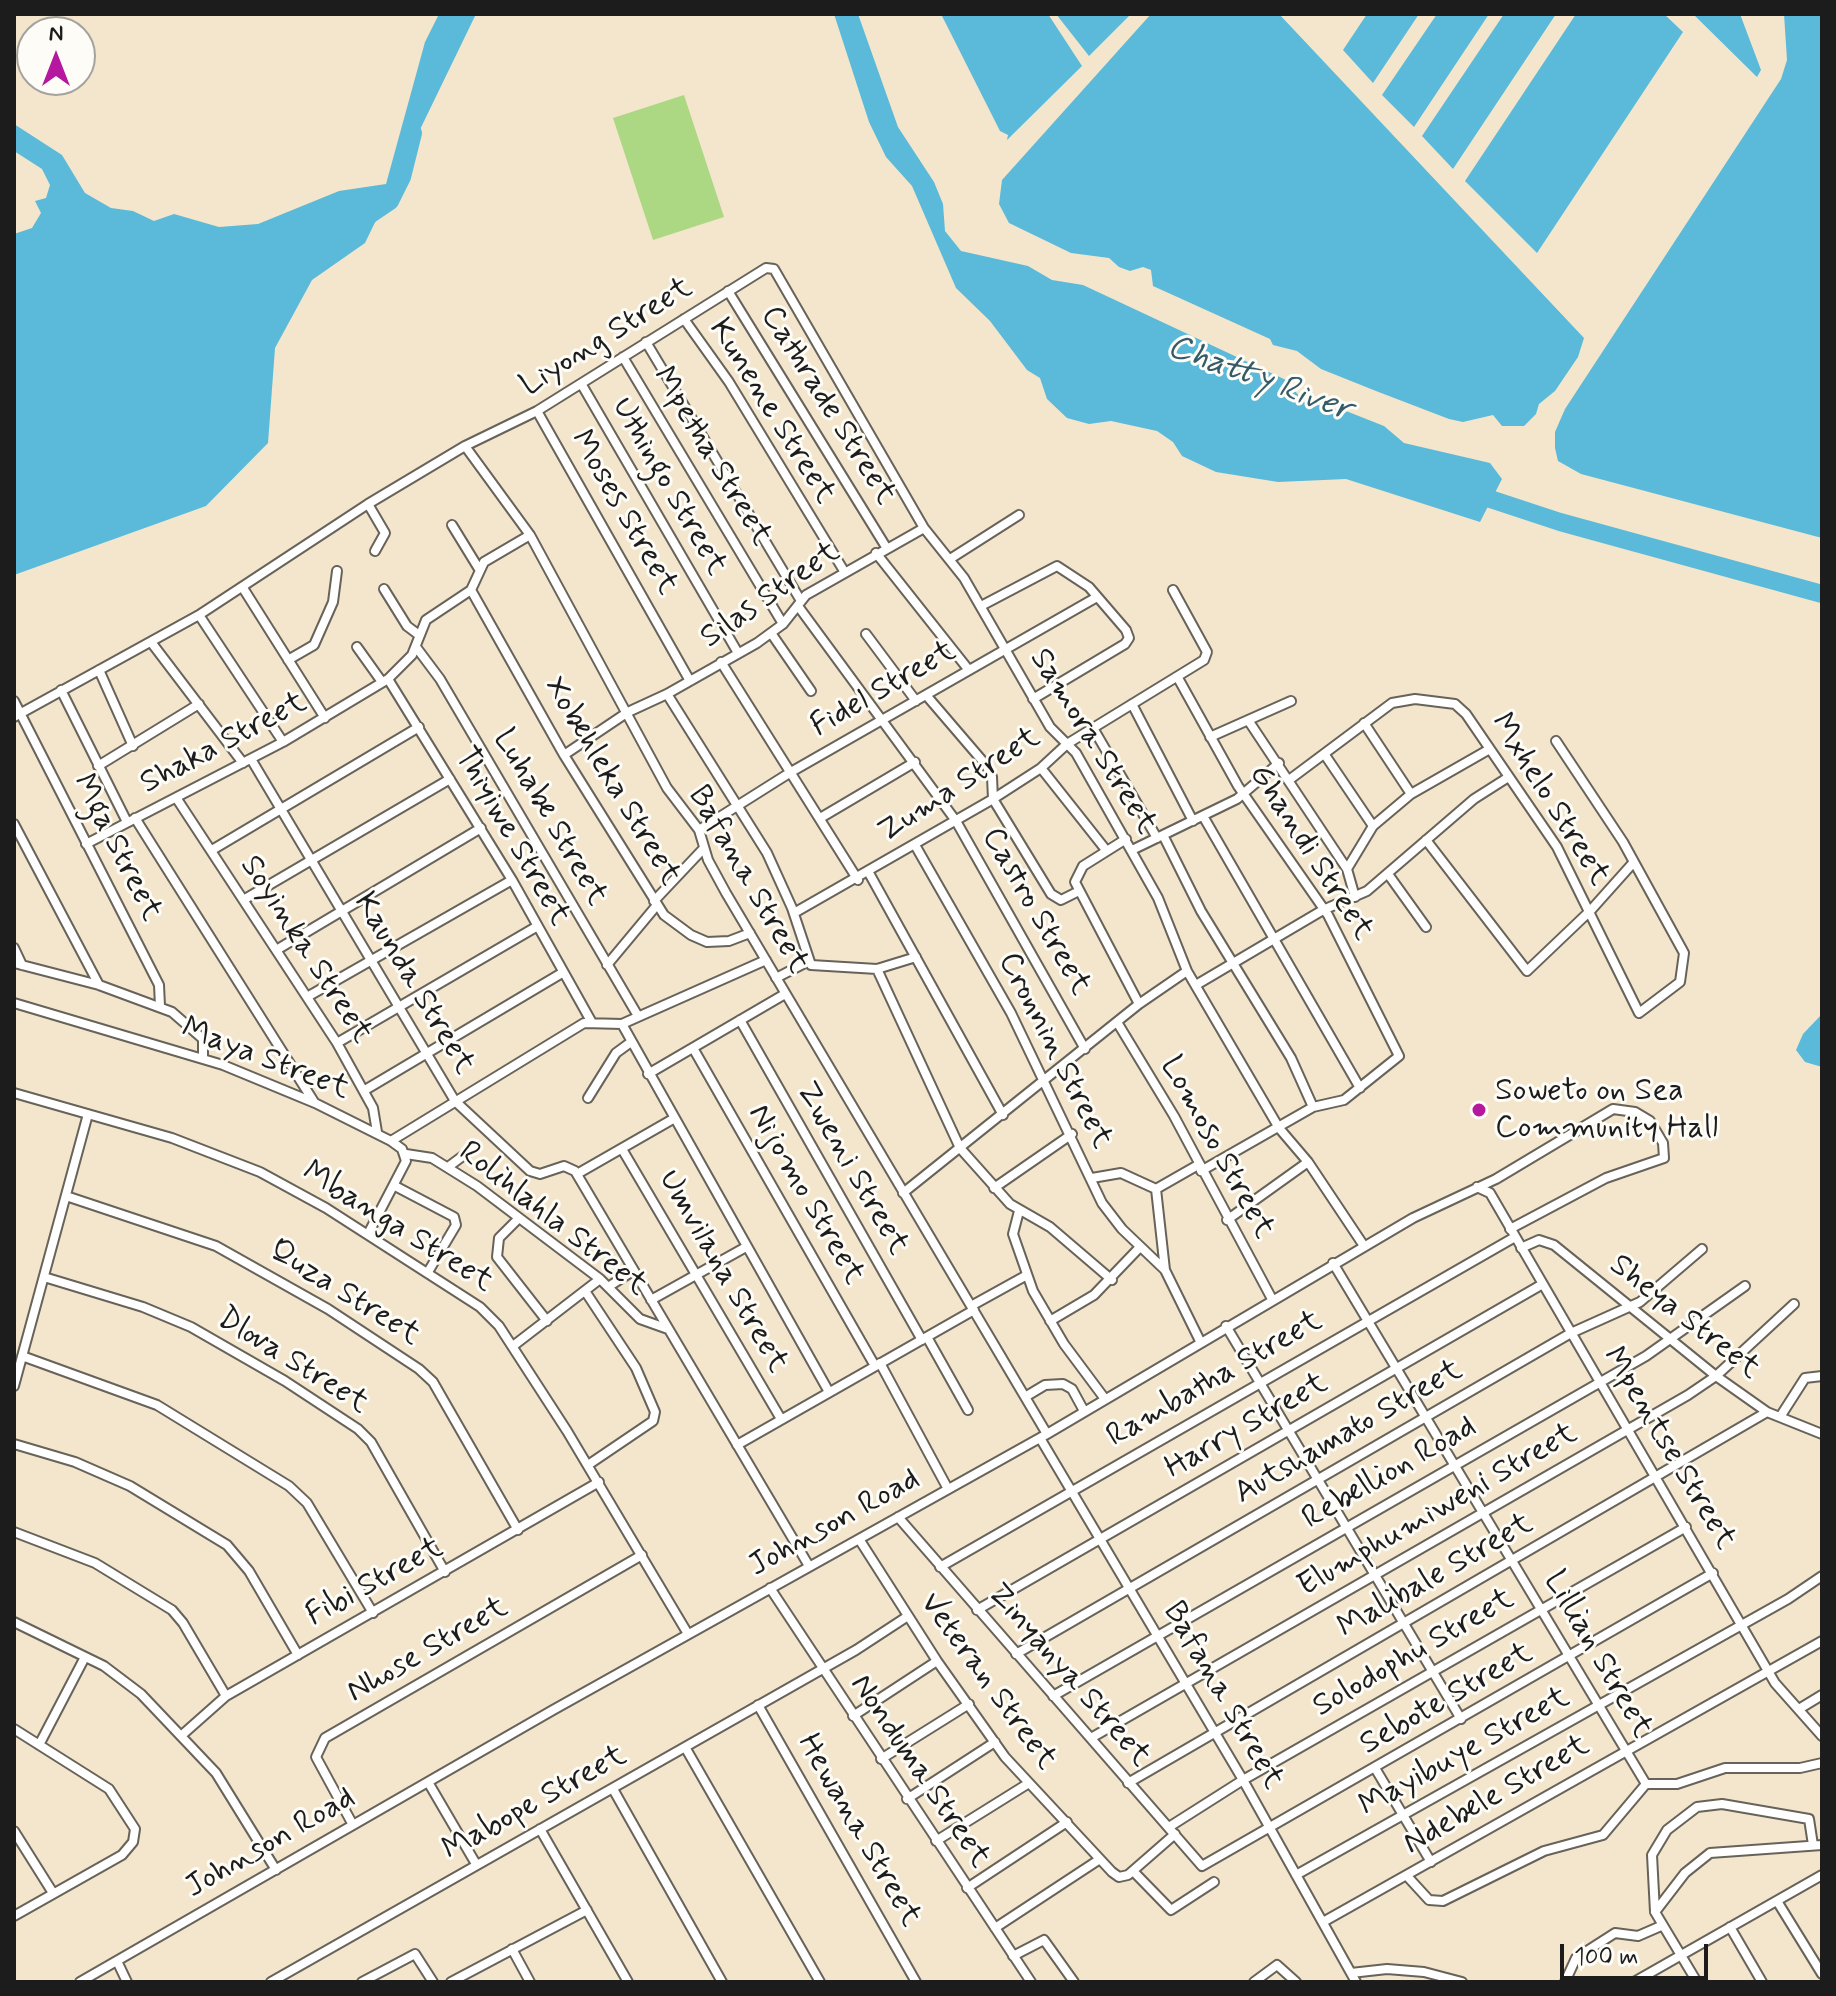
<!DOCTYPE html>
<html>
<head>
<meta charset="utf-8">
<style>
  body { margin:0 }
  #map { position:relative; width:1836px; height:1996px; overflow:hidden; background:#f3e6cc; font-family:Mynerve,sans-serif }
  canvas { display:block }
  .frame { position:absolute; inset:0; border:16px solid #1c1c1c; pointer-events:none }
  .north { position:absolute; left:16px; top:16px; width:80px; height:80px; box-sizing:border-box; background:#fdfcf7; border:2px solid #a3a29f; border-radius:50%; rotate:0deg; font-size:22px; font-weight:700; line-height:32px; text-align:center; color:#1c1c1c }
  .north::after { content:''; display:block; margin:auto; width:28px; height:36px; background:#b5179e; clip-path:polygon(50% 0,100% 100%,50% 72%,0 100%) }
  .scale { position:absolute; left:1560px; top:1944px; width:148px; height:36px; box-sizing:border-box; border:4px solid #1c1c1c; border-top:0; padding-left:10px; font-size:24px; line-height:28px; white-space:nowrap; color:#1c1c1c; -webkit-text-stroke:6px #fdfcf7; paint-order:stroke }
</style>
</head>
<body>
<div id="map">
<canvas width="1836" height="1996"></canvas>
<div class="frame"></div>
<div class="north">N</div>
<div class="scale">100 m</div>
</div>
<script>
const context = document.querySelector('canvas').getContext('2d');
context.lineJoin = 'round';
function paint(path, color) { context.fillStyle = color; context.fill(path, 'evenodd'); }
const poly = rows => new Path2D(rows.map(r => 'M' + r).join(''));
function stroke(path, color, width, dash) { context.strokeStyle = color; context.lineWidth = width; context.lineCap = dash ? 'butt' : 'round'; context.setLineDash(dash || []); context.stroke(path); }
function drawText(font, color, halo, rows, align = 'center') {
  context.font = font + ' Mynerve,sans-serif'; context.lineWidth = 6; context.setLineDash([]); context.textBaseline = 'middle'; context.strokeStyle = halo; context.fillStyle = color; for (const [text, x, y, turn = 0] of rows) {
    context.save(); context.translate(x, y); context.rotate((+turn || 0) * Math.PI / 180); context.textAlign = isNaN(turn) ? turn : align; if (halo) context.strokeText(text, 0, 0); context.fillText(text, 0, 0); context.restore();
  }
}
const green = poly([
  [684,95,724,217,653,240,613,118]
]);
const water = poly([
  [439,14,476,14,365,243,312,280,275,348,268,443,206,506,14,575,14,234,32,228,41,213,35,201,46,198,50,185,42,169,14,151,14,124,62,155,85,193,111,208,133,211,154,221,174,214,219,227,258,224,339,191,386,184,425,42],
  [834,14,858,14,898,127,934,182,943,204,945,231,961,251,1028,266,1052,280,1083,285,1286,380,1304,402,1346,411,1384,426,1404,443,1490,463,1502,479,1480,522,1346,479,1278,482,1216,472,1182,456,1173,442,1157,431,1111,421,1089,424,1067,418,1047,399,1040,378,1027,370,990,321,956,288,912,186,886,157,869,122],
  [941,14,1048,14,1082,66,1007,140,1008,135,1000,131],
  [1056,14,1131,14,1089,56],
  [1151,14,1279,14,1584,338,1578,357,1555,391,1539,404,1536,414,1524,426,1502,426,1493,415,1463,422,1449,419,1376,391,1321,369,1297,351,1273,345,1270,339,1153,286,1151,270,1143,267,1130,271,1119,267,1109,258,1071,253,1009,223,999,204,1002,180],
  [1367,14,1419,14,1373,83,1343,50],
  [1437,14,1489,14,1414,127,1382,95],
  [1504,14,1556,14,1453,169,1422,136],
  [1576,14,1664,14,1683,32,1537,253,1465,181],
  [1693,14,1740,14,1761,70,1757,77],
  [1784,14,1822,14,1822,538,1581,474,1558,461,1555,448,1555,432,1565,409,1781,79,1787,60],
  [1822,1014,1822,1067,1805,1062,1796,1050,1803,1034]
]);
const river = poly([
  [362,220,390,201,402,177,413,133],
  [1469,492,1560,522,1822,594]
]);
const minor = poly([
  [728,291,886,547],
  [684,319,729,382,844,571],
  [646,342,801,601],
  [623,357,783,624],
  [582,385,738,653],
  [537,411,690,681],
  [465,446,537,411,766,268,774,269,924,528,964,578,1050,727,1076,753,1158,898,1187,971,1279,1128,1308,1162,1364,1246],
  [368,504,385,533,375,551],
  [452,525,479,569],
  [876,553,968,669],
  [950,559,1019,515],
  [243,588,325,718],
  [384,589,407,626,419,635],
  [471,590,564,755,664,915,691,935,707,942,729,941,750,933],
  [798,606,956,821,1085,1049],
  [981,606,1057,566,1089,587,1126,630,1129,638,1125,644,1033,699],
  [199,615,283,742],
  [771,633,811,691],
  [866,634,916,701],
  [151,642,243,763],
  [357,647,382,682],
  [416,647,440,679,638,1016],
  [288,660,314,645,333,602,337,571],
  [721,662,858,880],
  [99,670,133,746],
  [1178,678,1238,786,1328,915,1399,1056,1344,1100,1313,1107,1201,1171],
  [388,679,512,880,591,1021],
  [61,690,127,822],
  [667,694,767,853,792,908,811,965,877,969,916,957],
  [926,695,986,765,992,777,993,799,1051,894,1061,900,1077,892],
  [14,701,159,985,160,1006],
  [1132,704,1193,821],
  [14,717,199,615,368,504,465,446,530,535,667,788,699,830,708,860,726,893,1047,1434],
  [1248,720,1347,869,1355,897],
  [1364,723,1411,794],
  [1093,728,1157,838],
  [1210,737,1291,701],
  [564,755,628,712,667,694,757,643,783,624,806,595,924,528],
  [1325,755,1373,826],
  [251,759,455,1101,530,1171,540,1174,564,1166,575,1171,809,1566],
  [98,766,199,704],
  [1041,768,1106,850],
  [1289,780,1392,703,1415,699,1455,704,1466,714,1557,847,1639,1013,1680,982,1684,953,1623,842,1556,741],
  [177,799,337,1043,373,1108,377,1132],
  [1203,816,1360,1088],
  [822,817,915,762],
  [135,818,314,1102],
  [14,824,99,985],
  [699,830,791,772,1097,597],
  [1163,835,1201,911,1291,1058,1313,1107],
  [1126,839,1083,866,1075,882,1139,1004],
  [1426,840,1527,971,1591,910,1633,863],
  [86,844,283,742,388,679,412,655,426,620,471,590,484,562,530,535],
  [915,845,1011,1013,1102,1203,1122,1229,1165,1270,1200,1341],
  [212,850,419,727],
  [1132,850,1237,799,1279,763],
  [1347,869,1373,826,1411,794,1488,750],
  [869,873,1003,1115],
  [1388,874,1426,927],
  [245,899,450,779],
  [654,901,704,848],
  [794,913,993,799,1041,768,1067,744,1204,660,1207,652,1173,590],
  [14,948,22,965],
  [278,949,481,828],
  [14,963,99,985,172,1012,203,1039,203,1058],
  [607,965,657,905],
  [877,969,960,1148,1010,1204,1050,1227,1112,1280],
  [776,978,809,961],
  [1196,985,1323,910,1367,891,1474,799,1507,778],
  [307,997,512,880],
  [14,1003,223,1065,315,1103,391,1141,402,1149,406,1161,368,1234],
  [740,1020,922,1340],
  [1117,1022,1174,1116,1272,1299],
  [622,1024,829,1392],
  [337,1043,536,927],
  [693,1048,875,1366],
  [648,1074,785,994],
  [365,1090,562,973],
  [14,1093,172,1138,260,1172,326,1208,480,1307,499,1326,567,1431,688,1634],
  [588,1098,616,1053,631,1042],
  [391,1141,584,1023,622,1024,766,960],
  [622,1149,781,1419],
  [406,1154,432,1158,477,1186,600,1279,640,1319,668,1329],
  [448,1167,475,1147],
  [577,1174,673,1119],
  [1092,1178,1121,1173,1156,1189],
  [395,1186,454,1217,456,1225,428,1272],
  [1477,1187,1490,1193,1775,1683,1822,1736],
  [994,1188,1072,1134],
  [1156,1189,1165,1270],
  [1156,1189,1198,1165],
  [903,1193,1139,1004,1187,971],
  [66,1196,216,1246,328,1309,419,1369,433,1382,518,1530],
  [1019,1211,1013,1234,1033,1291,1064,1344,1105,1399],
  [518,1219,499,1238,497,1257,547,1321],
  [1227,1220,1308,1162],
  [1521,1248,1539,1240,1554,1245,1716,1376,1767,1412,1822,1434],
  [1333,1263,1646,1784],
  [44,1277,143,1307,191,1327,285,1381,358,1429,371,1442,445,1572],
  [608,1287,633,1271],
  [585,1291,636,1368,655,1412,653,1421,588,1465],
  [651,1300,746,1247],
  [971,1306,1027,1275],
  [1050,1321,1094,1295,1140,1247],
  [1226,1326,1461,1719],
  [927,1337,968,1410],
  [513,1346,600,1279],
  [22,1356,157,1405,289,1486,307,1503,373,1613],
  [880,1363,948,1489],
  [14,1386,88,1114],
  [1025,1397,1045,1385,1063,1384,1072,1389,1084,1411],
  [1780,1417,1805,1378,1822,1376],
  [1040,1438,1243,1780,1356,1982],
  [14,1444,75,1462,130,1486,227,1545,249,1571,298,1655],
  [737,1445,974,1310],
  [898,1517,1202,1866,1713,1573],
  [14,1532,95,1563,172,1610,183,1623,226,1696],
  [859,1539,937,1661,1005,1757,1112,1872,1119,1877,1128,1875,1175,1834],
  [940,1567,1515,1237],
  [770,1588,1031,1982],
  [977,1610,1541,1285],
  [14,1622,104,1666,141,1694,216,1773,276,1870],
  [1016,1654,1571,1333,1640,1302,1702,1249],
  [1053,1696,1646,1356,1745,1286],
  [758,1705,916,1982],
  [1799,1709,1822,1695],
  [853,1716,937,1661],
  [14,1729,109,1789,135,1829,133,1842,122,1855,14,1916],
  [182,1735,226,1696,599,1482],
  [1091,1738,1688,1395,1716,1376,1794,1304],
  [39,1745,85,1657],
  [685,1747,820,1982],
  [881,1759,969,1704],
  [1375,1768,1431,1862],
  [428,1782,476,1864],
  [1128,1783,1767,1412],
  [1646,1784,1677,1784,1725,1768,1800,1768,1822,1763],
  [613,1789,722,1982],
  [907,1799,995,1742],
  [353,1825,316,1757,325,1738,642,1555],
  [1169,1827,1243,1780,1686,1527],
  [540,1829,628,1982],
  [14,1831,53,1893],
  [936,1841,1029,1783],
  [1133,1871,1171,1910,1214,1882],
  [1296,1875,1788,1599,1822,1576],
  [1407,1876,1429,1900,1443,1901,1544,1851,1603,1835,1646,1784],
  [967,1888,1067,1822],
  [1777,1901,1822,1974],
  [1655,1912,1685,1873,1710,1853,1822,1845],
  [1323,1922,1822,1641],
  [1730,1927,1762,1982],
  [995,1928,1100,1859],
  [512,1949,530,1982],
  [1013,1956,1044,1940,1074,1982],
  [117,1961,127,1982],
  [1351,1973,1387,1969,1424,1972,1462,1982],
  [80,1982,553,1710,1047,1434,1413,1218,1496,1179,1613,1109,1635,1112,1650,1121,1663,1143,1664,1158,1606,1178,1510,1229],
  [271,1982,856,1650,908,1616],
  [362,1982,415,1954,433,1982],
  [451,1982,587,1910],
  [1254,1982,1277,1965,1296,1982],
  [1565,1982,1576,1958,1615,1933,1638,1936,1661,1926],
  [1634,1982,1822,1875],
  [1697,1982,1655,1912,1652,1855,1667,1830,1697,1807,1722,1804,1809,1819,1813,1845]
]);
const markers = [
  [1479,1110,8,"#b5179e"]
];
const streetNames = [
  ["Liyong Street",607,338,-32],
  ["Cathrade Street",827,406,58],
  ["Kunene Street",771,412,58],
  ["Mpetha Street",711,457,59],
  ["Uthingo Street",668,487,60],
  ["Moses Street",623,513,60],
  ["Silas Street",771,596,-35],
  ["Fidel Street",884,690,-30],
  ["Samora Street",1092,742,58],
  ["Shaka Street",224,744,-28],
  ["Xobehleka Street",611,782,59],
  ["Zuma Street",960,786,-33],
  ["Mxhelo Street",1549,800,58],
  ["Luhabe Street",549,818,60],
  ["Thiyiwe Street",511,837,60],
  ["Mga Street",116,848,63],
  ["Ghandi Street",1310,853,57],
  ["Bafana Street",747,880,60],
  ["Castro Street",1035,912,60],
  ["Soyinka Street",305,950,57],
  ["Kaunda Street",413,984,59],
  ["Cronnin Street",1054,1051,63],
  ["Maya Street",265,1060,21],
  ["Lomoso Street",1216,1148,61],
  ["Zweni Street",851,1169,60],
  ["Nijomo Street",805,1195,60],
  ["Rolihlahla Street",552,1220,38],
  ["Mbanga Street",397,1228,32],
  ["Umvilana Street",722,1272,60],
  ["Quza Street",344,1294,32],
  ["Sheya Street",1684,1318,38],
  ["Dlova Street",292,1362,32],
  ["Rambatha Street",1215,1380,-30],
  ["Harry Street",1247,1427,-30],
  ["Autshamato Street",1349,1433,-30],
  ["Mpentse Street",1668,1449,59],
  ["Rebellion Road",1390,1474,-30],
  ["Elumphumiweni Street",1438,1511,-30],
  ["Johnson Road",835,1524,-29],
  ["Malibale Street",1436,1577,-30],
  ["Fibi Street",375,1583,-29],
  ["Nhose Street",428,1651,-30],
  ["Solodophu Street",1414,1654,-30],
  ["Lillian Street",1597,1655,60],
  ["Zinyanya Street",1068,1676,49],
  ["Veteran Street",987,1682,54],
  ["Bafana Street",1222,1696,60],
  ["Sebote Street",1447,1700,-30],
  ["Mayibuye Street",1465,1753,-29],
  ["Nonduma Street",919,1772,56],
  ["Ndebele Street",1497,1796,-30],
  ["Mabope Street",535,1804,-29],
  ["Hewana Street",858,1831,60],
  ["Johnson Road",271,1844,-30]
];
const poiNames = [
  ["Soweto on Sea",1495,1092],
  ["Community Hall",1495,1129]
];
const waterNames = [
  ["Chatty River",1259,380,20]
];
paint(green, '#acd884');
paint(water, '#5bbad9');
stroke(river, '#5bbad9', 18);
stroke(minor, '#67635a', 12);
stroke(minor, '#fff', 8);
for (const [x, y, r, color] of markers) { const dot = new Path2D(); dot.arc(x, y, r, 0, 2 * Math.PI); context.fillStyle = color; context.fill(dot); stroke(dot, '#fdfcf7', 3); }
drawText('32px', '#1c1c1c', '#fdfcf7', streetNames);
drawText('32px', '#1c1c1c', '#fdfcf7', poiNames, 'left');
drawText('italic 34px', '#355b68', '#fdfcf7', waterNames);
</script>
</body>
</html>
